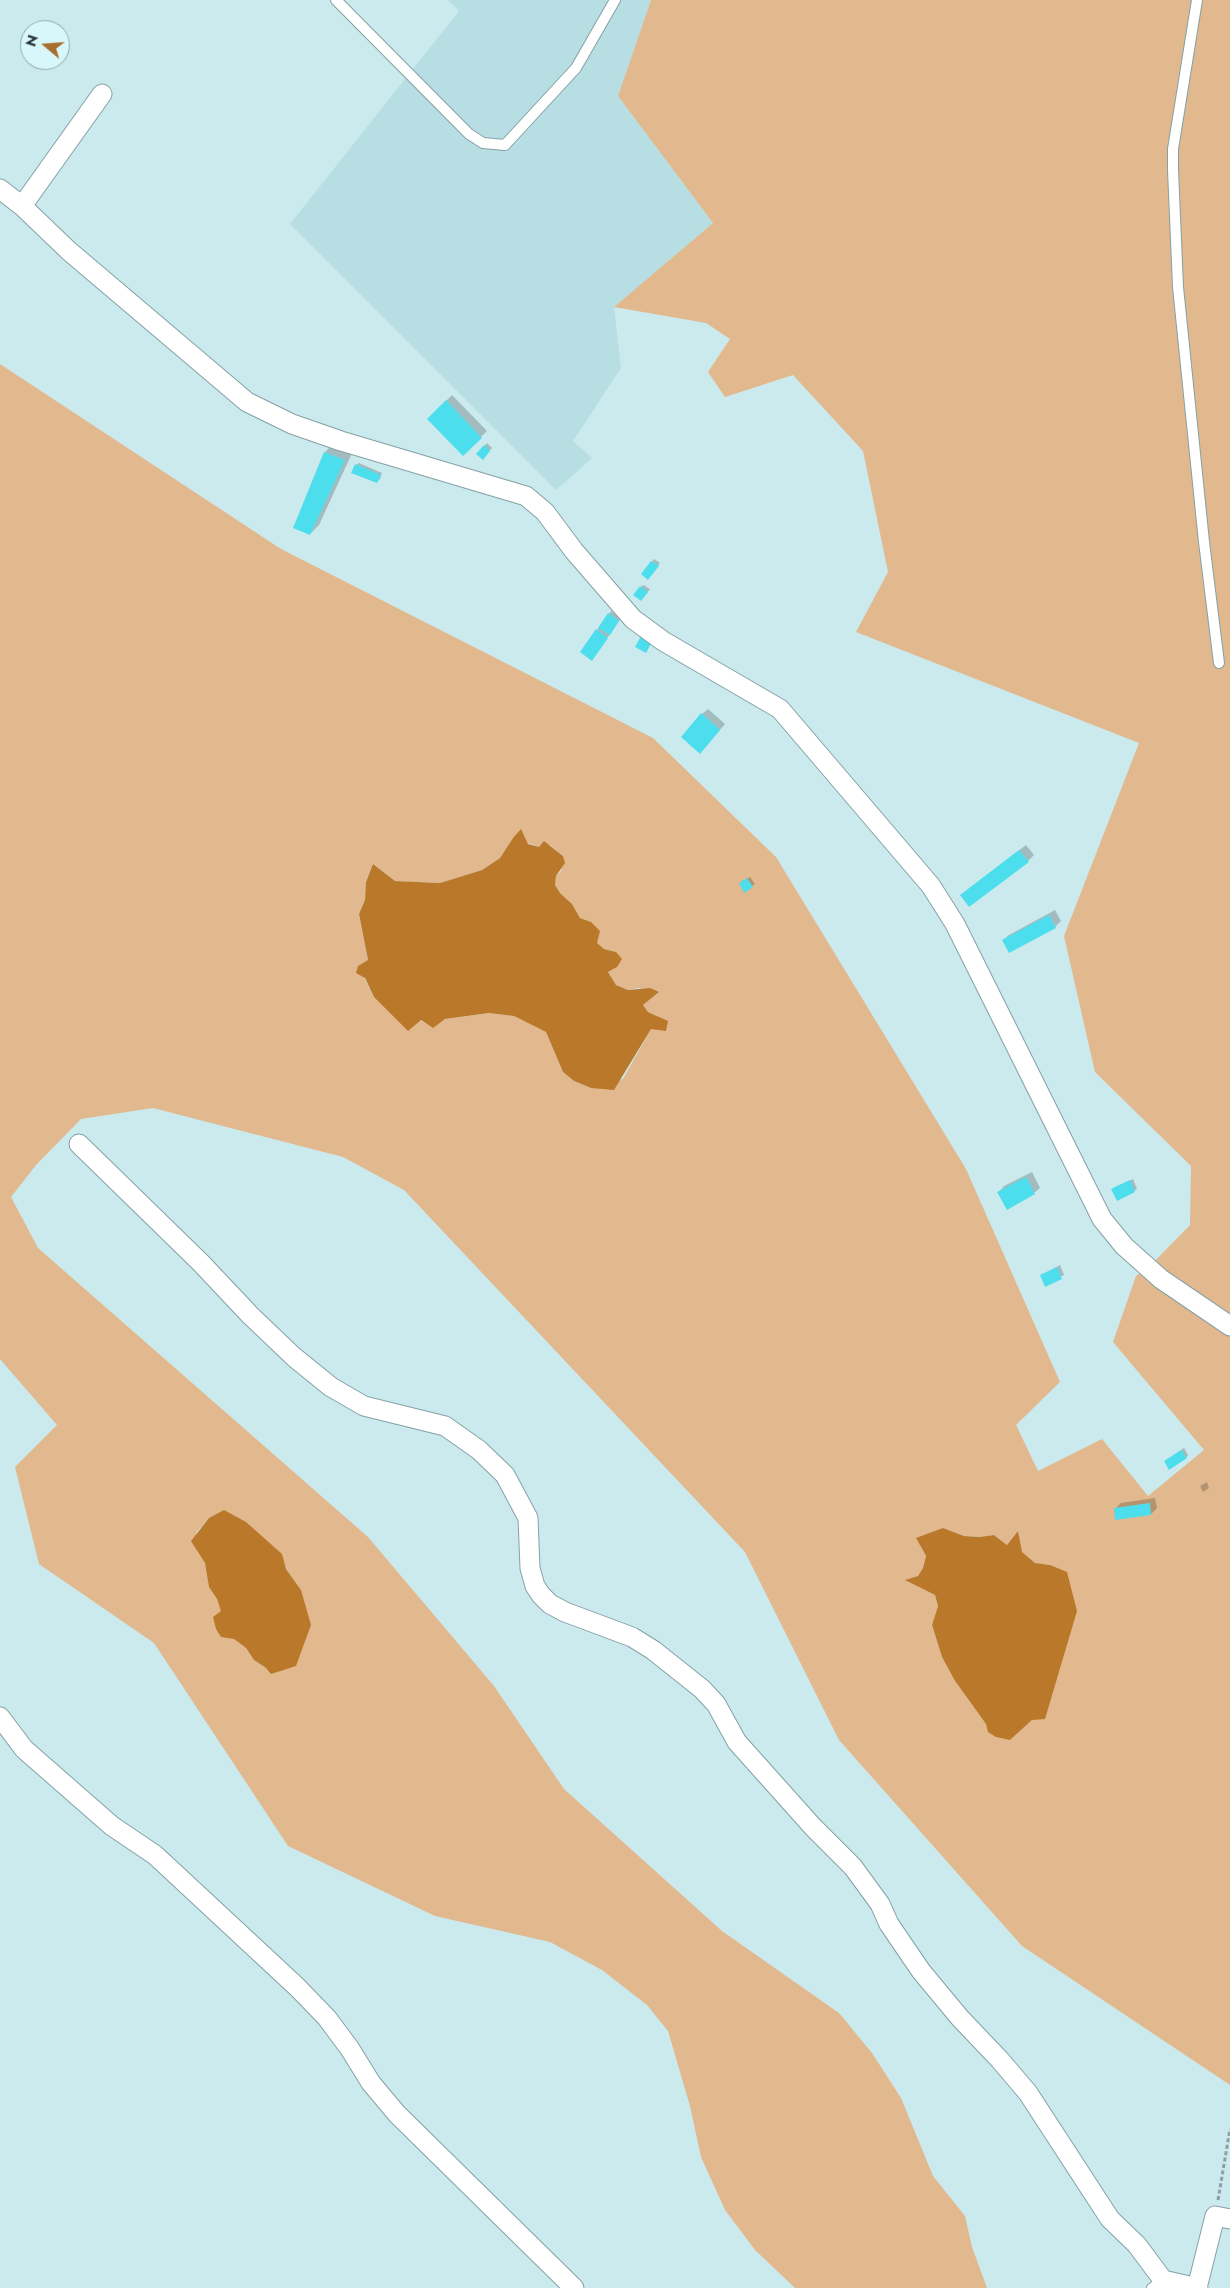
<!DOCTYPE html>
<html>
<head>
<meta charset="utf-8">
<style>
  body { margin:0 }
  #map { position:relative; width:1230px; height:2288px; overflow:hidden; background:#cbeaee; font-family:Jost,sans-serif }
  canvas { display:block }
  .north { position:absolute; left:20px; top:20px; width:50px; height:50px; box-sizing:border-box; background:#d8f7fb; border:1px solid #90a7aa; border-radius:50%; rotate:288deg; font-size:14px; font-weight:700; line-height:20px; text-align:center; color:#243031 }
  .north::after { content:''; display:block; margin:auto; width:18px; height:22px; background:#a86e2d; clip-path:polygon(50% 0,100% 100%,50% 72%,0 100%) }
</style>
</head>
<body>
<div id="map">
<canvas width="1230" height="2288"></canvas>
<div class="north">N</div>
</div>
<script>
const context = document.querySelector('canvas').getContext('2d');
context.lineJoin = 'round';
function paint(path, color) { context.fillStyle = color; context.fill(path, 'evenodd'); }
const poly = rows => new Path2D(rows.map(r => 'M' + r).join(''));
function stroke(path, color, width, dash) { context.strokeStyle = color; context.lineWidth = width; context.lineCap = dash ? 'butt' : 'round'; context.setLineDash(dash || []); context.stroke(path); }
const built = poly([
  [448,0,651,0,618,96,713,223,614,307,621,368,573,441,592,458,556,490,290,224,459,11]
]);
const green = poly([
  [651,0,1230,0,1230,2085,1022,1946,839,1740,745,1552,404,1190,343,1157,153,1108,81,1119,36,1165,11,1197,38,1248,368,1537,494,1686,564,1789,722,1931,839,2013,872,2053,901,2098,933,2176,965,2216,972,2247,987,2288,795,2288,755,2250,725,2210,701,2157,690,2106,668,2031,647,2005,602,1970,550,1942,435,1916,288,1846,154,1643,39,1564,15,1467,57,1425,0,1359,0,364,281,549,653,738,776,857,966,1169,1060,1382,1016,1425,1038,1471,1102,1439,1148,1496,1204,1450,1113,1342,1136,1276,1148,1268,1190,1225,1191,1166,1095,1072,1064,936,1139,743,856,632,888,572,863,451,793,375,725,397,708,372,730,339,706,323,614,307,713,223,618,96],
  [513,838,539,847,550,845,563,856,561,871,556,876,555,885,560,893,572,904,580,918,591,922,596,943,604,949,616,952,617,967,608,972,616,985,628,990,639,988,659,992,643,1005,648,1012,658,1016,623,1079,591,1088,574,1081,563,1072,546,1032,514,1016,490,1013,445,1019,433,1027,374,997,358,966,368,961,359,914,365,900,366,882,373,864,395,881,440,883,482,870,500,858],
  [209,1518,281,1554,286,1569,301,1590,266,1668,254,1660,246,1648,234,1639,217,1599,209,1587,208,1574,196,1533],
  [943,1528,964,1536,979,1537,994,1535,1007,1545,1018,1531,1021,1552,1035,1563,1050,1565,1032,1720,1010,1740,986,1724,955,1681,942,1657,932,1625,938,1606,935,1595,906,1580,918,1576,923,1569,926,1556,920,1546]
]);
const water = poly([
  [521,829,528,844,539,847,544,841,563,856,565,863,556,876,555,885,560,893,572,904,580,918,591,922,600,931,597,943,604,949,616,952,622,959,617,967,608,972,616,985,628,990,650,988,659,992,643,1005,648,1012,668,1021,666,1031,651,1029,614,1090,591,1088,574,1081,563,1072,546,1032,514,1016,489,1013,445,1019,433,1028,421,1020,408,1031,374,997,365,978,356,973,358,966,368,960,359,914,365,900,366,882,373,864,395,881,440,883,482,870,500,858,513,838],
  [224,1510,246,1522,282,1554,286,1569,301,1590,311,1625,296,1666,271,1674,266,1668,254,1660,246,1648,234,1639,221,1637,216,1629,213,1617,221,1611,217,1599,209,1587,205,1563,191,1541,209,1518],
  [943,1528,964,1536,979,1537,994,1535,1007,1545,1018,1531,1022,1552,1035,1563,1050,1565,1067,1572,1077,1611,1045,1719,1032,1720,1010,1740,996,1737,988,1732,986,1724,955,1681,942,1657,932,1625,938,1606,935,1595,905,1580,918,1576,923,1568,926,1556,916,1538]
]);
const shadow = poly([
  [452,395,487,431,463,454,428,419],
  [334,443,353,451,319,525,310,534,294,527,325,452],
  [487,443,492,448,483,458,478,453],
  [359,463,382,473,380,479,377,482,356,465],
  [654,559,660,563,651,576,642,574],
  [643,585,650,589,644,597,641,587],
  [611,611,621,618,597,653,597,630],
  [708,709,725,724,706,746,702,714],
  [1026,845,1034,855,1028,861,961,895],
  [750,877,755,884,752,886,743,881],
  [1055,910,1061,921,1055,927,1003,940,1009,935],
  [1032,1172,1040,1188,1034,1193,999,1192,1004,1186],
  [1133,1179,1137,1189,1134,1191,1115,1187],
  [1060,1265,1064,1275,1046,1285,1042,1275],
  [1184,1448,1188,1455,1186,1458,1168,1459],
  [1207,1482,1209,1488,1203,1492,1200,1486],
  [1155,1498,1157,1508,1151,1514,1115,1509,1121,1503]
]);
const building = poly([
  [446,400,482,438,463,456,427,419],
  [484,445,490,451,483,460,476,454],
  [324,452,345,460,310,535,293,528],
  [355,464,381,475,377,483,351,473],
  [651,561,659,566,648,580,641,574],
  [640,586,648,592,641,601,633,595],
  [608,613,619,621,610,635,598,628],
  [596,629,608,638,592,661,580,652],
  [641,636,652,642,646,653,635,647],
  [701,713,720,730,700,754,681,737],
  [1019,850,1029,862,969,907,960,895],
  [747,878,753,887,744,893,739,883],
  [1049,915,1056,928,1009,953,1002,940],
  [1026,1177,1035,1194,1007,1210,997,1192],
  [1130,1180,1135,1192,1117,1201,1111,1189],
  [1057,1267,1062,1279,1045,1287,1040,1275],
  [1181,1450,1187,1458,1169,1470,1164,1461],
  [1150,1503,1151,1515,1115,1520,1114,1508]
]);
const path = poly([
  [1218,2200,1230,2129]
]);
const lane = poly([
  [336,0,469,134,483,143,505,145,576,68,615,0],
  [1197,0,1173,149,1173,170,1178,287,1204,542,1219,663],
  [1152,2288,1163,2280]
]);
const street = poly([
  [0,189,22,206,69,251,247,402,292,424,341,441,526,496,545,512,574,551,633,619,663,641,780,709,931,886,955,924,1102,1219,1124,1246,1161,1279,1230,1326],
  [22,206,102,94],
  [79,1144,201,1263,250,1315,294,1357,331,1387,364,1406,445,1426,479,1450,505,1475,528,1518,530,1568,535,1586,541,1595,550,1604,565,1612,632,1637,653,1650,702,1689,716,1704,737,1742,813,1827,853,1867,880,1904,889,1924,921,1971,960,2018,1000,2060,1028,2093,1110,2219,1137,2245,1163,2280,1198,2288],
  [0,1717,24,1749,112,1826,155,1855,297,1987,327,2018,350,2049,371,2083,397,2114,574,2288],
  [1197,2288,1215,2216,1230,2219]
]);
paint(built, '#b7dee3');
paint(green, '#e2b88e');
paint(water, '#ba782a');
paint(shadow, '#0003');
paint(building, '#4ddeee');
stroke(lane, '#84a1a5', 12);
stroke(street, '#84a1a5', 21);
stroke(path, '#89a1a4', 3, [4, 2.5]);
stroke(lane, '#fff', 10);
stroke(street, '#fff', 19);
</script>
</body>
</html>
